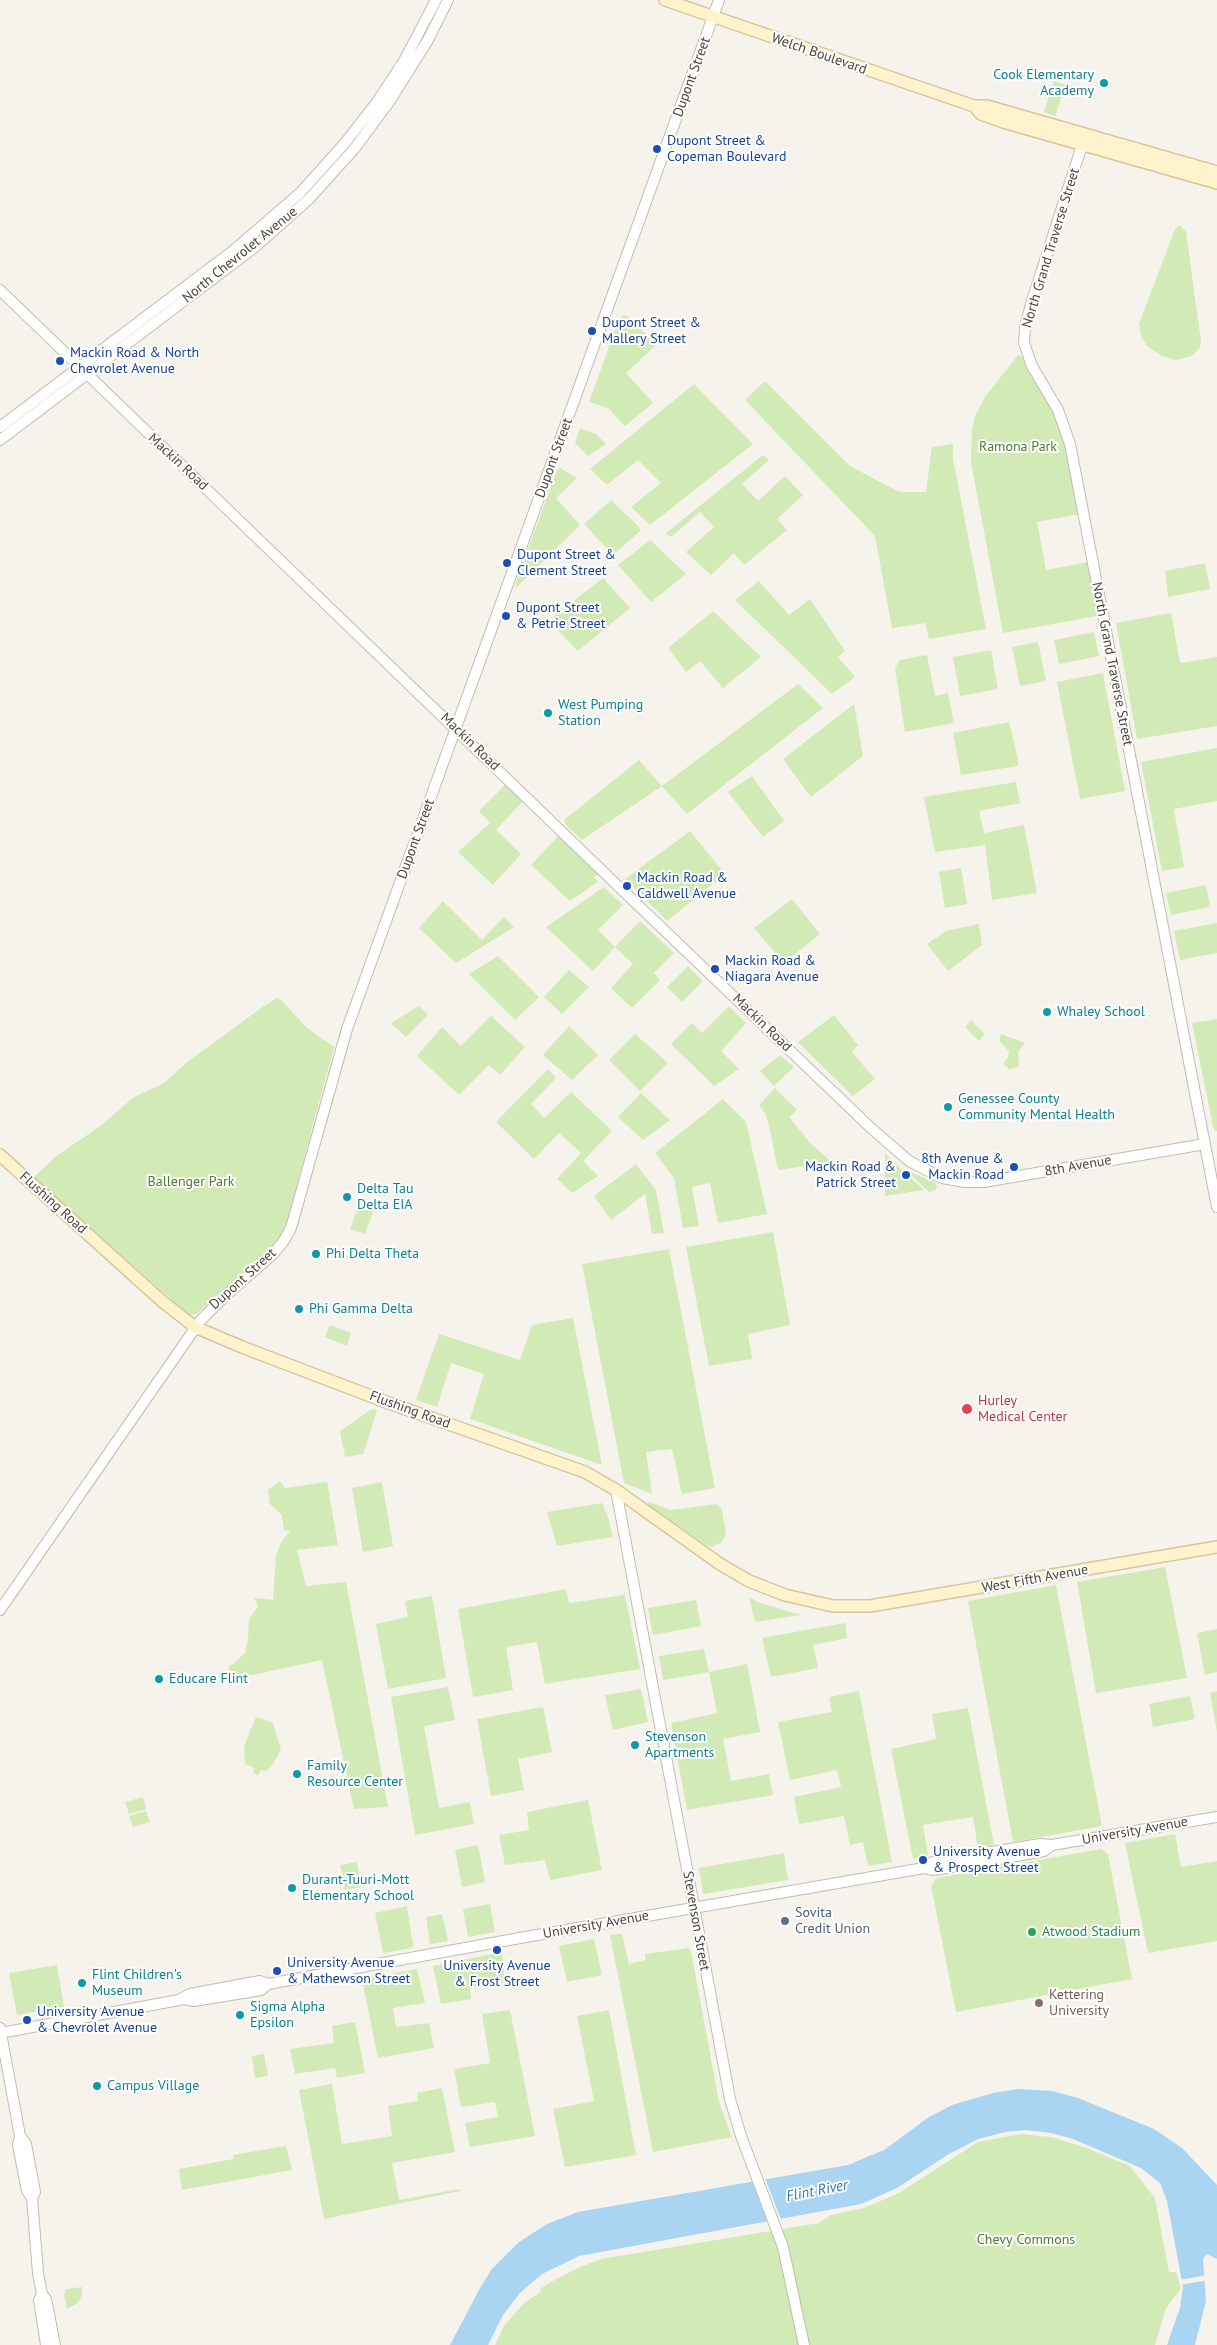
<!DOCTYPE html>
<html>
<head>
<meta charset="utf-8">
<style>
  body { margin:0 }
  canvas { display:block; background:#f6f3ec }
</style>
</head>
<body>
<canvas width="1217" height="2345"></canvas>
<script>
const context = document.querySelector('canvas').getContext('2d');
context.lineJoin = 'round';
function paint(path, color) { context.fillStyle = color; context.fill(path, 'evenodd'); }
const poly = rows => new Path2D(rows.map(r => 'M' + r).join(''));
function stroke(path, color, width, dash) { context.strokeStyle = color; context.lineWidth = width; context.lineCap = dash ? 'butt' : 'round'; context.setLineDash(dash || []); context.stroke(path); }
function drawText(font, color, halo, rows, align = 'center') {
  context.font = font + ' "PT Sans",sans-serif'; context.lineWidth = 4; context.setLineDash([]); context.textBaseline = 'middle'; context.strokeStyle = halo; context.fillStyle = color; for (const [text, x, y, turn = 0] of rows) {
    context.save(); context.translate(x, y); context.rotate((+turn || 0) * Math.PI / 180); context.textAlign = isNaN(turn) ? turn : align; if (halo) context.strokeText(text, 0, 0); context.fillText(text, 0, 0); context.restore();
  }
}
const green = poly([
  [1054,81,1066,85,1055,116,1044,112],
  [1178,226,1181,226,1186,232,1201,341,1200,347,1192,356,1176,360,1162,356,1147,346,1141,336,1139,324,1175,229],
  [624,315,629,317,656,345,626,373,653,403,625,426,608,408,589,402,619,319],
  [1018,355,1023,358,1028,370,1054,412,1064,437,1080,514,1037,522,1046,570,1088,562,1097,616,1003,633,971,462,972,429,975,416,985,397],
  [765,381,850,466,899,492,926,492,932,447,953,444,953,459,986,629,929,639,925,623,892,628,875,536,745,400],
  [694,384,753,444,650,525,631,507,661,483,638,460,607,485,590,469],
  [580,428,596,434,606,444,588,456,575,443],
  [763,455,769,460,742,484,758,501,785,476,803,495,777,519,787,530,744,565,734,553,711,575,686,552,714,527,700,512,671,537,666,533],
  [560,468,577,478,556,498,580,525,516,588,516,582,557,470],
  [611,500,639,527,640,531,613,555,584,524],
  [650,540,686,574,651,602,618,565],
  [1205,563,1210,589,1168,597,1165,571],
  [603,578,630,608,578,651,554,626,554,616],
  [759,581,789,615,810,599,845,651,838,657,855,677,832,694,735,600],
  [713,611,761,657,723,688,700,661,686,672,668,648],
  [1171,613,1180,663,1217,657,1217,726,1137,739,1116,623],
  [1094,632,1099,656,1059,664,1054,640],
  [1038,642,1046,681,1020,686,1012,647],
  [991,650,998,689,960,696,953,657],
  [927,655,935,696,948,693,954,723,905,732,895,668,900,660],
  [1103,673,1125,791,1080,799,1057,682],
  [798,684,823,708,687,814,662,786,582,840,567,826,564,820,639,760,662,786],
  [854,704,863,756,811,797,783,759],
  [1009,722,1018,759,1018,766,961,775,953,733],
  [1217,748,1217,801,1174,809,1184,867,1162,871,1141,762],
  [752,776,784,821,763,837,728,792],
  [1016,782,1020,803,979,811,984,833,1024,825,1037,893,992,900,985,845,935,852,924,797],
  [506,784,524,800,496,830,521,854,493,885,458,852,490,823,479,811],
  [690,831,725,874,667,921,625,879],
  [560,834,600,874,594,877,598,882,570,901,531,865],
  [961,868,967,904,945,908,939,872],
  [1206,885,1210,907,1171,915,1166,893],
  [604,887,623,905,598,930,615,947,640,921,674,953,654,973,660,980,632,1008,611,988,633,964,615,947,593,971,546,927],
  [792,899,820,934,784,963,754,928],
  [443,901,482,940,504,917,514,927,456,963,419,928],
  [1217,923,1217,953,1180,960,1174,931],
  [979,924,982,945,948,971,927,944,946,931],
  [498,956,539,997,515,1020,469,974],
  [688,966,703,981,682,1002,667,987],
  [569,970,589,987,562,1014,544,997],
  [277,998,282,1001,307,1028,334,1047,287,1221,280,1238,273,1248,196,1314,189,1315,34,1177,55,1157,99,1127,134,1097,164,1083,186,1063,264,1006],
  [419,1006,428,1015,406,1037,391,1023],
  [729,1006,746,1023,721,1051,739,1069,714,1086,671,1044,692,1023,702,1033],
  [834,1015,858,1045,852,1052,875,1079,853,1096,798,1042],
  [491,1016,525,1047,500,1075,489,1065,459,1095,417,1056,442,1027,461,1046],
  [1217,1019,1217,1131,1214,1131,1192,1023],
  [971,1020,985,1034,979,1041,965,1027],
  [569,1026,598,1055,572,1080,543,1055],
  [635,1034,668,1063,640,1091,609,1060],
  [1001,1034,1025,1043,1018,1051,1019,1067,1009,1069,1003,1064,1008,1057,1009,1051,999,1041],
  [780,1055,794,1067,774,1086,760,1071],
  [548,1069,556,1078,531,1104,544,1118,571,1092,612,1131,583,1161,598,1176,572,1193,557,1179,581,1153,559,1133,534,1159,496,1122],
  [775,1088,797,1110,789,1117,811,1144,832,1162,778,1170,771,1135,766,1115,759,1105],
  [641,1093,670,1120,643,1140,618,1117],
  [723,1099,746,1122,767,1214,718,1223,710,1183,692,1187,699,1226,683,1228,674,1178,655,1153],
  [885,1153,904,1172,903,1173,907,1178,909,1176,924,1190,885,1196],
  [636,1164,656,1190,664,1233,652,1234,645,1194,611,1220,594,1196],
  [913,1173,936,1183,937,1189,929,1192,911,1175],
  [359,1205,374,1210,365,1234,350,1229],
  [773,1232,790,1325,748,1334,752,1359,709,1366,686,1247],
  [669,1249,715,1488,682,1494,672,1449,646,1452,652,1494,624,1483,582,1264],
  [573,1318,602,1465,470,1419,484,1374,451,1363,437,1407,416,1400,439,1334,520,1360,532,1325],
  [330,1325,351,1333,347,1346,325,1337],
  [372,1409,377,1410,363,1454,345,1457,340,1431],
  [280,1481,285,1488,327,1482,338,1545,297,1550,306,1586,346,1582,388,1807,354,1809,322,1660,234,1679,228,1667,233,1664,245,1653,248,1641,249,1619,258,1606,254,1598,273,1600,276,1555,282,1541,290,1531,284,1530,282,1515,270,1504,268,1490],
  [382,1482,393,1546,363,1552,352,1488],
  [649,1502,671,1510,717,1504,722,1510,726,1535,722,1542,712,1547,705,1544,647,1504],
  [602,1503,608,1517,613,1537,557,1546,547,1512],
  [1165,1567,1187,1678,1096,1693,1077,1582],
  [1056,1585,1102,1826,1013,1842,968,1601],
  [566,1589,569,1603,625,1595,640,1669,545,1684,537,1642,506,1647,513,1690,473,1697,458,1609],
  [432,1596,446,1678,388,1689,376,1624,408,1617,405,1601],
  [749,1597,757,1602,801,1615,755,1622],
  [696,1600,701,1626,653,1635,648,1608],
  [845,1623,847,1638,813,1645,818,1668,771,1677,762,1638],
  [1217,1629,1217,1672,1205,1675,1197,1633],
  [704,1649,709,1672,747,1664,760,1732,723,1739,731,1781,769,1774,773,1795,687,1810,671,1723,717,1713,709,1672,663,1680,659,1656],
  [448,1687,455,1720,424,1726,439,1808,470,1802,474,1824,415,1835,391,1697],
  [641,1689,648,1722,613,1730,605,1695],
  [859,1691,892,1862,868,1866,863,1842,850,1845,844,1816,799,1824,794,1797,841,1787,837,1770,790,1780,778,1722,832,1712,829,1697],
  [1217,1691,1217,1732,1210,1693],
  [1190,1696,1195,1719,1153,1727,1149,1704],
  [543,1707,552,1752,518,1759,524,1790,491,1796,477,1719],
  [968,1708,994,1845,978,1848,973,1817,923,1825,928,1856,913,1859,891,1749,936,1739,932,1714],
  [256,1717,273,1723,281,1750,271,1767,266,1771,261,1770,258,1775,254,1774,253,1767,245,1764,244,1746],
  [143,1797,146,1809,129,1814,125,1802],
  [588,1800,602,1870,550,1880,545,1860,505,1865,499,1835,529,1830,527,1812],
  [146,1811,150,1822,133,1827,129,1816],
  [1175,1834,1181,1867,1217,1861,1217,1941,1148,1953,1125,1843],
  [478,1845,485,1882,462,1887,455,1850],
  [1101,1849,1108,1854,1132,1979,956,2012,931,1886,936,1878],
  [784,1853,788,1880,703,1894,699,1868],
  [357,1862,361,1887,345,1890,340,1865],
  [490,1904,495,1932,468,1937,463,1909],
  [407,1906,413,1945,412,1948,383,1953,375,1913],
  [442,1914,448,1941,430,1944,426,1917],
  [622,1934,629,1964,645,1960,645,1954,689,1948,691,1951,719,2102,732,2137,653,2152,610,1935],
  [594,1939,602,1975,567,1982,559,1946],
  [502,1952,505,1982,470,1988,471,1999,441,2004,433,1966],
  [57,1965,64,2007,17,2015,9,1973],
  [417,1969,425,2003,393,2008,396,2027,429,2023,434,2048,378,2058,362,1979],
  [510,2010,535,2136,470,2147,465,2123,498,2117,495,2102,461,2107,454,2069,490,2063,482,2014],
  [609,2010,636,2155,565,2167,553,2109,594,2101,577,2016],
  [355,2022,365,2073,337,2078,335,2068,295,2074,290,2049,334,2043,332,2026],
  [264,2054,268,2076,255,2078,252,2056],
  [332,2084,342,2144,392,2136,388,2106,418,2101,417,2093,442,2088,455,2152,392,2163,399,2200,459,2189,460,2191,324,2219,299,2090],
  [1021,2134,1051,2137,1084,2147,1130,2166,1155,2198,1169,2272,1176,2272,1181,2288,1166,2308,1155,2345,495,2345,504,2326,525,2302,541,2292,540,2289,549,2283,580,2267,601,2259,819,2223,831,2215,864,2208,899,2193,978,2142],
  [286,2146,292,2170,182,2190,179,2169,233,2159,233,2155],
  [82,2287,82,2295,78,2303,67,2309,64,2294,67,2289]
]);
const water = poly([
  [1018,2089,1052,2091,1078,2098,1154,2129,1182,2148,1217,2185,1217,2259,1207,2254,1203,2259,1206,2301,1195,2345,1167,2345,1180,2308,1183,2287,1167,2201,1160,2183,1141,2168,1073,2139,1051,2133,1025,2130,1005,2132,978,2139,949,2154,897,2188,861,2204,579,2256,542,2274,520,2293,503,2315,488,2345,450,2345,479,2290,491,2270,519,2242,547,2224,578,2212,848,2165,884,2150,929,2117,952,2105,993,2093]
]);
const pier = poly([
  [765,2178,782,2222,768,2224,752,2180],
  [1208,2275,1208,2280,1180,2285,1179,2280]
]);
const tertiary = poly([
  [1084,139,1031,304,1025,327,1024,343,1032,366,1058,410,1070,444,1217,1207],
  [0,290,618,886,872,1129,909,1161,942,1178,965,1182,984,1182,1205,1144],
  [0,427,234,250,300,193,345,143,377,102,404,61,436,0],
  [0,440,255,247,309,199,355,148,389,102,428,40,448,0],
  [616,1490,730,2099,741,2136,783,2247,804,2345],
  [0,1610,200,1321,224,1297,273,1254,283,1242,291,1228,347,1029,719,0],
  [924,1868,933,1862,1040,1844,1052,1845],
  [183,1999,194,2001,261,1990,268,1984,520,1938,924,1868,934,1870,994,1860,1044,1851,1052,1845,1217,1817],
  [0,2028,20,2136,18,2145,27,2191,32,2198],
  [0,2033,179,2000,190,1994,260,1981,268,1984],
  [20,2136,26,2144,35,2192,32,2198,38,2273,42,2294,46,2299,55,2345],
  [42,2294,39,2300,46,2345]
]);
const secondary = poly([
  [665,0,974,106,987,106,1217,172],
  [974,106,981,114,1003,122,1217,183],
  [0,1155,163,1302,195,1327,242,1347,389,1403,585,1472,616,1490,720,1564,749,1581,785,1595,833,1606,870,1606,1217,1547]
]);
const markers = [
  [1104,83,5,"#0f9aa8"],
  [657,149,5,"#1a4fb4"],
  [592,331,5,"#1a4fb4"],
  [60,361,5,"#1a4fb4"],
  [507,563,5,"#1a4fb4"],
  [506,616,5,"#1a4fb4"],
  [548,713,5,"#0f9aa8"],
  [627,886,5,"#1a4fb4"],
  [715,969,5,"#1a4fb4"],
  [1047,1012,5,"#0f9aa8"],
  [948,1107,5,"#0f9aa8"],
  [1014,1167,5,"#1a4fb4"],
  [906,1175,5,"#1a4fb4"],
  [347,1197,5,"#0f9aa8"],
  [316,1254,5,"#0f9aa8"],
  [299,1309,5,"#0f9aa8"],
  [967,1409,6,"#e0444e"],
  [159,1679,5,"#0f9aa8"],
  [635,1745,5,"#0f9aa8"],
  [297,1774,5,"#0f9aa8"],
  [923,1860,5,"#1a4fb4"],
  [292,1888,5,"#0f9aa8"],
  [785,1921,5,"#5c6f8a"],
  [1032,1932,5,"#2e9e5b"],
  [497,1950,5,"#1a4fb4"],
  [277,1971,5,"#1a4fb4"],
  [82,1983,5,"#0f9aa8"],
  [1039,2003,5,"#8d6e63"],
  [240,2015,5,"#0f9aa8"],
  [27,2020,5,"#1a4fb4"],
  [97,2086,5,"#0f9aa8"]
];
const streetNames = [
  ["Welch Boulevard",819,54,19],
  ["Dupont Street",692,77,-70],
  ["North Grand Traverse Street",1051,248,-73],
  ["North Chevrolet Avenue",240,255,-39],
  ["Dupont Street",554,458,-70],
  ["Mackin Road",178,462,43],
  ["North Grand Traverse Street",1112,664,79],
  ["Mackin Road",470,742,44],
  ["Dupont Street",416,839,-70],
  ["Mackin Road",762,1023,44],
  ["8th Avenue",1078,1166,-10],
  ["Flushing Road",53,1203,42],
  ["Dupont Street",243,1279,-42],
  ["Flushing Road",410,1410,20],
  ["West Fifth Avenue",1035,1579,-10],
  ["University Avenue",1135,1831,-10],
  ["Stevenson Street",696,1921,80],
  ["University Avenue",596,1925,-10]
];
const cultureNames = [
  ["Cook Elementary",1094,75,"right"],
  ["Academy",1094,91,"right"],
  ["West Pumping",558,705],
  ["Station",558,721],
  ["Whaley School",1057,1012],
  ["Genessee County",958,1099],
  ["Community Mental Health",958,1115],
  ["Delta Tau",357,1189],
  ["Delta EIA",357,1205],
  ["Phi Delta Theta",326,1254],
  ["Phi Gamma Delta",309,1309],
  ["Educare Flint",169,1679],
  ["Stevenson",645,1737],
  ["Apartments",645,1753],
  ["Family",307,1766],
  ["Resource Center",307,1782],
  ["Durant-Tuuri-Mott",302,1880],
  ["Elementary School",302,1896],
  ["Flint Children's",92,1975],
  ["Museum",92,1991],
  ["Sigma Alpha",250,2007],
  ["Epsilon",250,2023],
  ["Campus Village",107,2086]
];
const transitNames = [
  ["Dupont Street &",667,141],
  ["Copeman Boulevard",667,157],
  ["Dupont Street &",602,323],
  ["Mallery Street",602,339],
  ["Mackin Road & North",70,353],
  ["Chevrolet Avenue",70,369],
  ["Dupont Street &",517,555],
  ["Clement Street",517,571],
  ["Dupont Street",516,608],
  ["& Petrie Street",516,624],
  ["Mackin Road &",637,878],
  ["Caldwell Avenue",637,894],
  ["Mackin Road &",725,961],
  ["Niagara Avenue",725,977],
  ["8th Avenue &",1004,1159,"right"],
  ["Mackin Road",1004,1175,"right"],
  ["Mackin Road &",896,1167,"right"],
  ["Patrick Street",896,1183,"right"],
  ["University Avenue",933,1852],
  ["& Prospect Street",933,1868],
  ["University Avenue",287,1963],
  ["& Mathewson Street",287,1979],
  ["University Avenue",497,1966,"center"],
  ["& Frost Street",497,1982,"center"],
  ["University Avenue",37,2012],
  ["& Chevrolet Avenue",37,2028]
];
const parkNames = [
  ["Ramona Park",1018,447],
  ["Ballenger Park",191,1182],
  ["Chevy Commons",1026,2240]
];
const healthNames = [
  ["Hurley",978,1401],
  ["Medical Center",978,1417]
];
const serviceNames = [
  ["Sovita",795,1913],
  ["Credit Union",795,1929]
];
const leisureNames = [
  ["Atwood Stadium",1042,1932]
];
const educationNames = [
  ["Kettering",1049,1995],
  ["University",1049,2011]
];
const waterNames = [
  ["Flint River",817,2191,-11]
];
paint(green, '#d2eab5');
paint(water, '#a9d4f2');
paint(pier, '#f6f3ec');
stroke(tertiary, '#c2bbae', 12);
stroke(secondary, '#d6c79b', 14);
stroke(tertiary, '#fff', 10);
stroke(secondary, '#fff3cd', 11);
for (const [x, y, r, color] of markers) { const dot = new Path2D(); dot.arc(x, y, r, 0, 2 * Math.PI); context.fillStyle = color; context.fill(dot); stroke(dot, '#fff', 2); }
drawText('14px', '#4b4439', '#fff', streetNames);
drawText('14px', '#0d838f', '#fff', cultureNames, 'left');
drawText('14px', '#164399', '#fff', transitNames, 'left');
drawText('14px', '#4a7f2a', '#fff', parkNames);
drawText('14px', '#be3a42', '#fff', healthNames, 'left');
drawText('14px', '#4e5e75', '#fff', serviceNames, 'left');
drawText('14px', '#27864d', '#fff', leisureNames, 'left');
drawText('14px', '#785e54', '#fff', educationNames, 'left');
drawText('italic 15px', '#2e7ab2', '#fff', waterNames);
</script>
</body>
</html>
